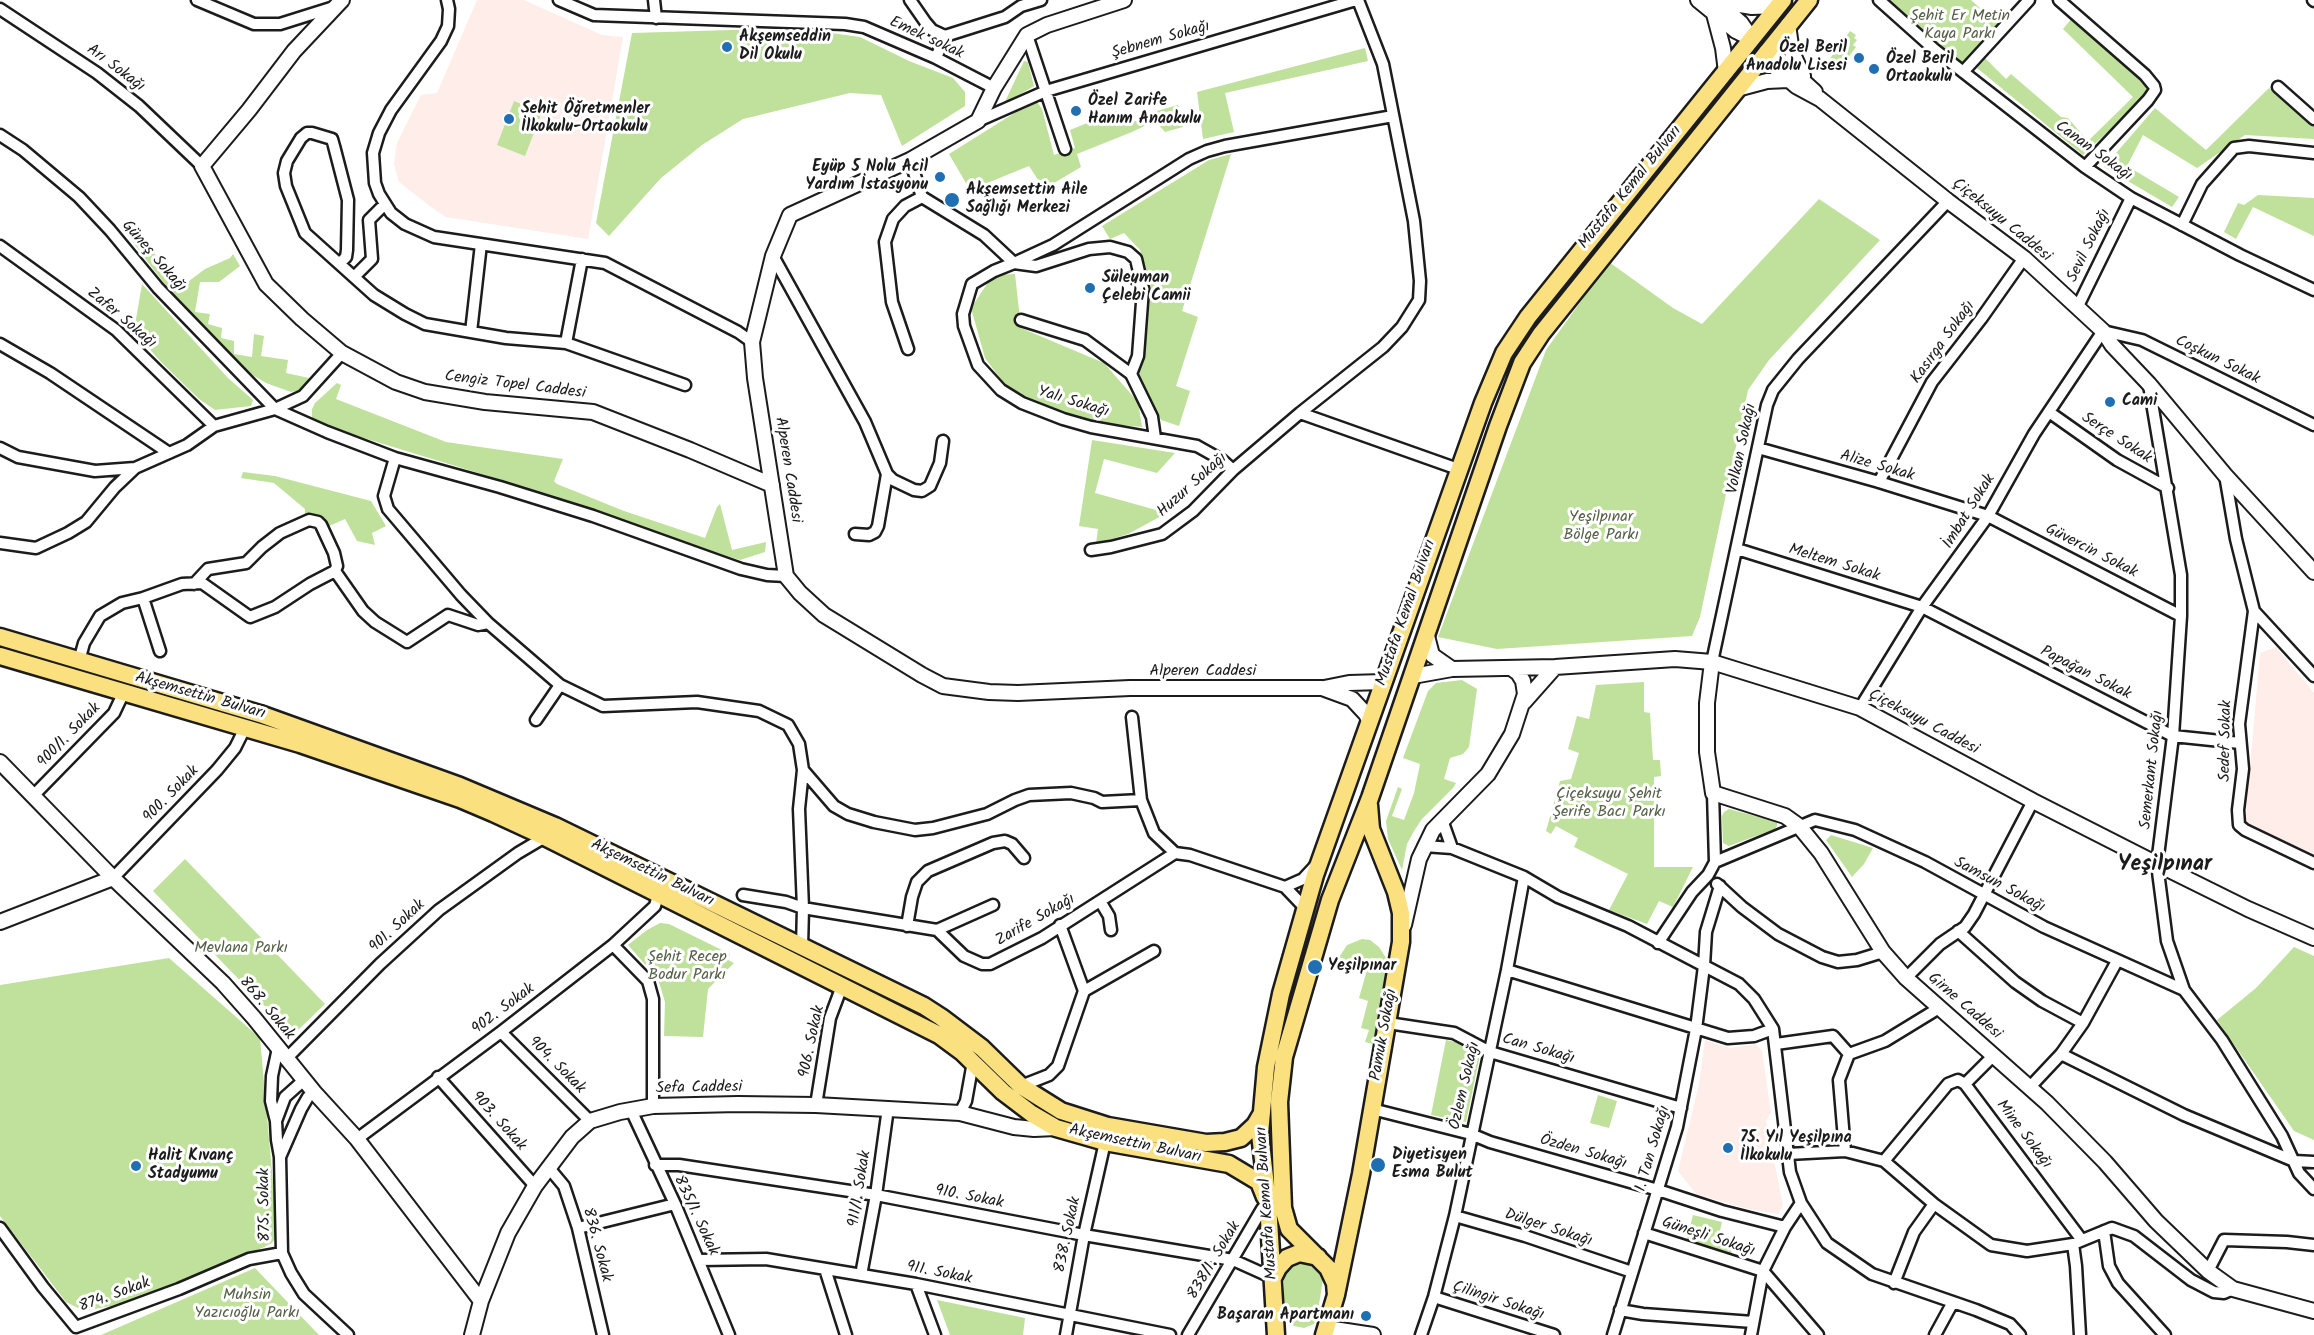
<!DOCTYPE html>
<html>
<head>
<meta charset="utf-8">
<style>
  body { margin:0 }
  canvas { display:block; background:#fff }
</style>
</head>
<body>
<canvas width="2314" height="1335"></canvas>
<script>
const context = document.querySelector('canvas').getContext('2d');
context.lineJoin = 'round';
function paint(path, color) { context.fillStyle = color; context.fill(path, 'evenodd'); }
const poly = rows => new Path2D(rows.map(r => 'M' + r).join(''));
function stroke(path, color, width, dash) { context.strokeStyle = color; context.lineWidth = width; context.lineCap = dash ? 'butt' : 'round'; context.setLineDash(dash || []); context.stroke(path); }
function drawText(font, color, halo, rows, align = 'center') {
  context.font = font + ' Kalam,sans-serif'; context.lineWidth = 6; context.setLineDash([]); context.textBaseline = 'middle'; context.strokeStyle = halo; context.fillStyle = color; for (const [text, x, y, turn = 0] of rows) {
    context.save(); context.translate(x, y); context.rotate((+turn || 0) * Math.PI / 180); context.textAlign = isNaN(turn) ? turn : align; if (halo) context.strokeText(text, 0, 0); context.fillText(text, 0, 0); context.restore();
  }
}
const built = poly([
  [477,0,524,0,602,35,623,37,588,239,446,217,431,207,399,182,394,164,397,143,421,95,437,93],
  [2276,647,2314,693,2314,854,2245,824,2260,653],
  [1705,1040,1730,1048,1756,1044,1762,1051,1771,1113,1766,1121,1783,1205,1778,1214,1748,1209,1696,1194,1678,1171,1699,1084]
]);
const green = poly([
  [1890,0,1971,0,1998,24,1963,65],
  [2072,18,2148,83,2146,96,2083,155,1977,68,1984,57,2006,79,2011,74,2061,117,2068,118,2088,141,2133,97,2063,29],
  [731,30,809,30,860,37,909,61,953,78,965,92,965,106,902,146,881,95,850,93,743,119,702,145,661,178,609,236,596,223,632,33],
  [1850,31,1856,35,1854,38,1857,40,1853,45,1856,47,1837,72,1826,64],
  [1365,48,1368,61,1225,93,1234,132,1203,139,1197,92],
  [1024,61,1028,62,1034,86,1004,104],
  [2269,88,2314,125,2314,139,2245,135,2197,168,2143,135,2127,166,2179,197,2172,207,2104,167,2155,108,2206,150],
  [514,101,542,112,525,156,497,145],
  [1032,102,1037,102,1042,109,1054,155,1075,148,1070,130,1117,111,1120,125,1143,119,1143,115,1178,105,1183,127,1165,132,1155,121,1132,132,1077,154,1081,167,1044,189,1029,166,970,190,949,154],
  [1231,154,1182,311,1198,317,1176,386,1190,391,1179,426,1161,420,1139,376,1150,281,1140,250,1124,233,1110,239,1102,226,1209,160],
  [2258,195,2314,198,2314,236,2253,207,2236,239,2224,232,2238,203,2244,205],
  [1819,199,1880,240,1769,360,1748,390,1700,617,1692,636,1497,649,1438,637,1546,350,1609,262,1673,308,1702,324],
  [128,220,181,287,205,269,230,258,233,254,240,266,219,282,200,282,195,312,210,314,208,324,222,328,221,338,234,341,234,354,252,357,254,334,264,336,261,356,288,360,286,373,309,378,301,390,291,392,266,383,251,374,227,353,186,311,150,265,121,226],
  [1015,274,1021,328,1104,363,1138,402,1142,427,1088,422,1008,389,985,358,971,308,993,275],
  [142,284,228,378,253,400,251,406,215,410,199,399,160,361,134,331],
  [337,383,341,385,336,399,446,442,563,459,554,481,557,484,624,511,705,538,717,507,720,504,732,550,766,542,765,552,740,560,730,557,547,494,318,424,312,418,312,409,315,403],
  [1092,440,1175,453,1157,473,1104,459,1095,493,1167,513,1128,534,1096,544,1098,529,1079,526],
  [243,472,275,476,371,501,386,526,372,533,375,545,357,541,345,519,327,527,324,517,305,516,305,509,274,483,241,478],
  [1462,680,1477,689,1469,747,1463,754,1450,758,1444,779,1456,783,1453,788,1422,819,1414,831,1407,844,1402,870,1388,839,1386,821,1398,787,1402,789,1392,816,1404,820,1414,793,1420,764,1403,758,1428,691,1436,683],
  [1644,682,1644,712,1650,713,1653,760,1660,760,1661,776,1654,777,1654,867,1693,867,1673,907,1659,901,1647,924,1609,910,1628,874,1574,847,1578,838,1556,826,1551,834,1546,831,1560,781,1571,779,1579,753,1568,749,1577,716,1589,719,1596,685],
  [1729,809,1777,822,1777,826,1775,829,1729,846,1723,843,1722,816,1724,812],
  [1831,835,1873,848,1864,864,1852,877,1826,840],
  [185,859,325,1004,293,1035,153,891],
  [660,923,669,924,730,954,728,960,734,963,708,989,703,1037,664,1036,665,1002,658,979,628,945,647,930],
  [1310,923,1314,933,1275,1071,1271,1076,1298,954,1308,925],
  [1362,939,1370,940,1379,947,1388,961,1373,1044,1365,1042,1369,1030,1361,1028,1368,1001,1359,998,1367,970,1338,959,1347,945],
  [2294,947,2314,956,2314,1140,2294,1131,2217,1020,2256,988],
  [169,958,260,1038,275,1205,280,1226,278,1235,272,1243,262,1248,127,1303,84,1311,66,1302,0,1216,0,985],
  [1446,1040,1472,1046,1480,1055,1466,1122,1431,1115],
  [1598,1095,1617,1101,1609,1128,1590,1123],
  [1693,1215,1722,1222,1719,1235,1735,1239,1731,1254,1686,1242],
  [1297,1262,1306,1262,1315,1264,1320,1270,1323,1279,1317,1317,1314,1324,1304,1328,1294,1326,1287,1321,1284,1311,1284,1276,1290,1267],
  [255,1268,319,1335,101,1335],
  [937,1300,1025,1318,1023,1335,950,1335]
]);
const minor = poly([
  [197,0,254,24,280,24,334,7],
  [447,0,449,9,448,26,441,41,391,110,379,133,373,153,375,183,379,194,391,213,405,224,434,237,605,263,738,332,752,342],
  [559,0,594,15,845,24,864,27,936,58,994,88],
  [654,0,656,18],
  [910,0,926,23,932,30,945,36],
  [1358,0,1383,64,1414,221,1420,281,1419,300,1402,327,1383,347,1300,413,1458,469],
  [1879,0,1935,50,2085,167,2131,198,2240,255,2314,290],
  [2059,0,2145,75,2154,86,2155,90,2148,100,2085,167],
  [2313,0,2314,1],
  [0,9,97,73,139,106,202,166],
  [1027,35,1065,149],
  [936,58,945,36,1005,17,1021,6,1041,0],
  [1963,72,2029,0],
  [2278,87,2314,119],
  [978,121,1046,91,1356,0],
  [0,135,23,150,79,197,110,230,158,288,275,409,327,432,395,458,500,487,593,516,741,569,767,575,786,576],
  [910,160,922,197,984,235,1014,263,1053,245,1189,159,1207,151,1225,146,1393,116],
  [2182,225,2202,184,2234,148,2249,146,2314,153],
  [0,246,116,330,214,426],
  [773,256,865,422,887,474,893,480,914,490,922,491,930,486,940,463,943,441],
  [340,263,346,257,347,250,348,200,334,146,332,139,312,133,307,133,301,138,287,161,284,173,286,186,305,233,374,295,405,314,425,324,506,338,566,343,582,259],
  [354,277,372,259,369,220,385,204],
  [2077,308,2131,198],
  [1021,320,1085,340,1131,374,1152,417,1155,438],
  [471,332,481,244],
  [566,343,685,385],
  [0,344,50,373,169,453],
  [908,349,892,302,885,242,893,219,905,206,922,197],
  [1131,374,1138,356,1143,289,1136,259,1128,252,1110,247,1089,249,1036,266,1014,263,994,271,972,284,963,314,964,326,978,365,1001,390,1022,403,1063,419,1091,427,1197,446,1222,460,1233,470],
  [2149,385,2181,575,2181,616,2173,736,2157,864,2167,941,2184,990,2222,1040,2282,1136,2299,1173,2314,1189],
  [2049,412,2117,460,2168,488],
  [0,448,18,457,95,471,135,468,187,445,214,426,275,409,303,396,342,353],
  [1758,448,1879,482,1988,516,2181,616],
  [395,458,384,496,388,509,461,595,488,623,560,685,603,706,697,702,759,711,788,725,799,744,803,770,799,809,803,908,802,947],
  [2225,475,2236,539,2254,611,2239,724,2243,769,2238,810,2239,825,2245,830,2314,863],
  [1879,482,1932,382,1981,319,2024,258],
  [855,534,869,535,875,532,878,526,887,474],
  [0,543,36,548,68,533,86,522,115,487,135,468],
  [1737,549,1922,607,2173,736,2240,743],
  [1091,550,1111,547,1162,534,1193,511,1233,470,1300,413],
  [194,584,208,569,246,563,262,547,280,533,309,520,318,522,321,525,334,553,337,566,335,571],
  [143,598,182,584,202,583,250,617,275,607,310,584,335,571,363,611,375,622,407,642,448,615,478,625,488,623],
  [2254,611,2314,676],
  [79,661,84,643,100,616,122,603,143,598,160,651],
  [1712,662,1767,405,1773,390,1798,359,1948,201],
  [1860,708,1922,607,1988,516,2034,434,2103,331,2142,340,2314,425],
  [1132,717,1141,800,1154,833,1175,853,1190,855,1285,887,1306,909],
  [536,720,560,685],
  [803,770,834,806,848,814,874,822,915,830,933,828,987,814,1015,800,1029,795,1071,793,1094,798,1102,802,1141,800],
  [1713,793,1715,862],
  [33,796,114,713,123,694],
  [1442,820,1452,848],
  [1424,846,1452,848,1524,877,1558,897,1628,926,1739,984,1754,999,1773,1029,1790,1172,1801,1203,1827,1243,1872,1274,1976,1310,2010,1324,2020,1335],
  [113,878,217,770,235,748,245,728],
  [1717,884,1742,907,1778,934,1822,957,1838,962,1857,960,1883,952],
  [1285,887,1303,879,1316,865],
  [743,895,786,902,803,908,937,930,964,956,982,964,990,964,1042,938,1175,853],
  [1100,901,1109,916,1111,930],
  [1060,925,1084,991],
  [907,926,912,897,917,882,928,871,993,843,1005,841,1012,844,1024,858],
  [937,930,993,905],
  [1958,931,2015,982,2042,1001,2083,1023],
  [1658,943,1692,892,1708,875,1715,862,1815,820,1855,830,1925,862,2044,927,2184,990],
  [613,945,648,981,653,999,653,1106],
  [1507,970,1728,1038,1754,1036,1773,1029],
  [1906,978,1940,944,1965,927,1974,914,2033,801],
  [1388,1023,1454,1033,1490,1052,1681,1108],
  [501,1032,590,1121],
  [1776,1044,1833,1036,1849,1054,1885,1041,1939,1008],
  [2061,1054,2184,1115,2294,1161,2314,1162],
  [1994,1055,1965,1084,2081,1239],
  [286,1059,380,964,439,910,518,853,545,837],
  [438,1077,535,1186],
  [304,1080,285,1097,276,1121,277,1140,280,1157,282,1253,291,1273,304,1294,348,1335],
  [1021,1086,1049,1075,1058,1066,1084,991,1154,951],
  [2030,1087,2061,1054,2083,1023,2117,961],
  [816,1105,830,1018,842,986],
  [1372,1109,1471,1134,1490,1142,1658,1190,1722,1211,1785,1227],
  [631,1110,675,1204,729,1335],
  [960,1113,966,1101,973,1062],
  [276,1121,271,1101,272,1076,278,1048],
  [357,1139,501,1032,613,945,655,906,658,895],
  [1845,1151,1839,1080,1849,1054],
  [1788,1154,1845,1151,1884,1161,1934,1204,1991,1245,2027,1251,2073,1244],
  [280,1157,301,1109,308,1097,314,1092],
  [1884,1161,1948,1084,1958,1080,1965,1084],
  [655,1165,679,1165,876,1195,1084,1235,1233,1260,1273,1278],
  [549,1168,564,1186,578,1228,603,1335],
  [1455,1216,1525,1236,1632,1272],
  [0,1228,43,1287,76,1327,179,1289,249,1259,282,1253],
  [578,1228,675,1204],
  [2104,1231,2109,1266,2118,1283,2165,1335],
  [1644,1233,1763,1271,1818,1335],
  [699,1260,766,1259,916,1284,1170,1335],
  [825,1269,846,1335],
  [2208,1271,2224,1240,2287,1242,2314,1245],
  [861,1275,876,1195,888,1108],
  [1894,1283,1914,1232,1934,1204],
  [916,1284,935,1335],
  [1434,1297,1554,1335],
  [1620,1310,1643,1314,1753,1322],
  [1066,1335,1084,1235,1105,1142],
  [1188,1335,1262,1209,1268,1203],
  [1421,1335,1434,1297,1455,1216,1507,970,1524,877],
  [1613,1335,1677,1127,1696,1029,1704,966,1706,932,1720,886],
  [1751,1335,1763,1271,1785,1227,1801,1203],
  [1935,1335,1953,1302],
  [2080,1335,2076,1266,2073,1244,2112,1228,2134,1236,2191,1280,2214,1292,2224,1293,2233,1289]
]);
const tertiary = poly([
  [342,0,294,51,249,110,202,166,266,284,302,319,342,353,396,382,425,392,485,402,593,412,690,450,772,485],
  [1124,0,1047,25,1027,35,994,88,978,121,910,160,790,215,773,256,752,342,755,378,786,576,800,593,824,615,922,675,943,686,989,692,1018,693,1130,688,1322,688,1352,699,1366,714,1370,722],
  [1698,0,1736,31,1752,39],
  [1716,1,1752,7,1778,6],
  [1717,2,1741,23,1752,39],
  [1714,14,1723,48,1726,72],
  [1788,25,1792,52,1803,76],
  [1766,52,1772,65,1796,86,1820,99,1948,201,2024,258,2103,331,2112,345,2149,384,2225,475,2314,572],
  [1766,52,1780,60,1815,92],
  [1737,89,1767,81,1788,80],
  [1427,636,1432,655,1452,669],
  [1712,662,1707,703,1707,752,1713,793,1785,816,1799,826,1821,853,1883,952,1906,978,2047,1103,2105,1162,2156,1221,2208,1271,2233,1289,2314,1311],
  [1413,676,1452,669,1555,667,1675,659,1712,662,1860,708,2033,801,2157,864,2248,909,2314,938],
  [1324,688,1349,683,1383,682],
  [1524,702,1555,667],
  [0,762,113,878,223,983,254,1018,314,1092,357,1139,481,1301],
  [0,922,113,878],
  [1404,925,1419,859,1433,830,1488,774,1512,734,1525,694,1523,681,1518,673,1511,668],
  [1327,1328,1373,1335],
  [472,1335,481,1301,508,1233,535,1186,572,1137,590,1121,620,1112,653,1106,738,1104,816,1105,960,1113,1014,1127,1034,1129,1056,1128]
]);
const primary = poly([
  [0,637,260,714,460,786,555,826,924,1006,941,1017,982,1048,1021,1086,1061,1111,1108,1126,1206,1143,1225,1142,1241,1138,1255,1125,1262,1113],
  [0,656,300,744,460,799,493,813,545,837,939,1035,962,1052,1003,1092,1032,1114,1056,1128,1105,1142,1229,1164,1259,1182,1265,1197],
  [1273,1278,1278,1268,1287,1258,1299,1253,1318,1257],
  [1336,1295,1335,1283,1328,1268,1289,1229,1283,1208,1279,1102,1284,1057,1330,900,1370,798,1498,426,1522,363,1541,334,1809,0],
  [1276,1335,1268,1203,1260,1134,1266,1067,1281,994,1315,875,1483,403,1504,353,1528,317,1783,0],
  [1324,1335,1336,1295,1361,1174,1401,942,1401,913,1396,892,1371,829,1369,805]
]);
const markers = [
  [727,47,6,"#1f6fb2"],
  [1859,58,6,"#1f6fb2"],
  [1874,69,6,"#1f6fb2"],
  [1076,111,6,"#1f6fb2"],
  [509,119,6,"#1f6fb2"],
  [940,177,6,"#1f6fb2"],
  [952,200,8,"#1f6fb2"],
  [1090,288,6,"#1f6fb2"],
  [2110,402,6,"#1f6fb2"],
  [1315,967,8,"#1f6fb2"],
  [1728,1148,6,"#1f6fb2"],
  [1378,1165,8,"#1f6fb2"],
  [136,1166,6,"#1f6fb2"],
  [1366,1316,6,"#1f6fb2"]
];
const parkNames = [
  ["Şehit Er Metin",1960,17],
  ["Kaya Parkı",1960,35],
  ["Yeşilpınar",1601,518],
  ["Bölge Parkı",1601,536],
  ["Çiçeksuyu Şehit",1609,795],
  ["Şerife Bacı Parkı",1609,813],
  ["Mevlana Parkı",241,949],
  ["Şehit Recep",687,958],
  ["Bodur Parkı",687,976],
  ["Muhsin",247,1296],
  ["Yazıcıoğlu Parkı",247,1314]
];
const poiNames = [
  ["Akşemseddin",739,38],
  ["Dil Okulu",739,56],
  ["Özel Beril",1847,49,"right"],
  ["Anadolu Lisesi",1847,67,"right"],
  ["Özel Beril",1886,60],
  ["Ortaokulu",1886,78],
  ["Özel Zarife",1088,102],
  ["Hanım Anaokulu",1088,120],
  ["Şehit Öğretmenler",521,110],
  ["İlkokulu-Ortaokulu",521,128],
  ["Eyüp 5 Nolu Acil",928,168,"right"],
  ["Yardım İstasyonu",928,186,"right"],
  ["Akşemsettin Aile",966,191],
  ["Sağlığı Merkezi",966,209],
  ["Süleyman",1102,279],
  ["Çelebi Camii",1102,297],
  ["Cami",2122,402],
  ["Yeşilpınar",1328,967],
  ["75. Yıl Yeşilpına",1740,1139],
  ["İlkokulu",1740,1157],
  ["Diyetisyen",1392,1156],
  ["Esma Bulut",1392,1174],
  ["Halit Kıvanç",148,1157],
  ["Stadyumu",148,1175],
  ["Başaran Apartmanı",1354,1316,"right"]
];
const streetNames = [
  ["Emek sokak",926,39,25],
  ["Şebnem Sokağı",1161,41,-16],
  ["Arı Sokağı",115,69,37],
  ["Canan Sokağı",2093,152,36],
  ["Mustafa Kemal Bulvarı",1631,188,-51],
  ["Çiçeksuyu Caddesi",2001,221,39],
  ["Sevil Sokağı",2090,246,-64],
  ["Güneş Sokağı",153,257,49],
  ["Zafer Sokağı",121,319,40],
  ["Kasırga Sokağı",1944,343,-54],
  ["Coşkun Sokak",2217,361,26],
  ["Cengiz Topel Caddesi",515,386,7],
  ["Yalı Sokağı",1073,403,17],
  ["Serçe Sokak",2116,439,33],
  ["Volkan Sokağı",1743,449,-78],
  ["Alize Sokak",1877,467,16],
  ["Alperen Caddesi",787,470,81],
  ["Huzur Sokağı",1193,486,-42],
  ["İmbat Sokak",1970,512,-58],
  ["Güvercin Sokak",2091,552,27],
  ["Meltem Sokak",1834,564,17],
  ["Mustafa Kemal Bulvarı",1407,613,-71],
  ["Alperen Caddesi",1203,672],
  ["Papağan Sokak",2085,674,27],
  ["Akşemsettin Bulvarı",200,697,16],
  ["Çiçeksuyu Caddesi",1923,723,28],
  ["900/1. Sokak",70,736,-46],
  ["Sedef Sokak",2227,741,-89],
  ["Semerkant Sokağı",2153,770,-84],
  ["900. Sokak",172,795,-46],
  ["Akşemsettin Bulvarı",652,874,26],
  ["Samsun Sokağı",1999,886,28],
  ["Zarife Sokağı",1036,921,-30],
  ["901. Sokak",398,927,-43],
  ["Girne Caddesi",1964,1007,41],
  ["868. Sokak",266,1009,50],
  ["902. Sokak",504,1010,-37],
  ["Pamuk Sokağı",1385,1035,-80],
  ["906. Sokak",813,1042,-78],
  ["Can Sokağı",1538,1050,16],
  ["904. Sokak",556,1066,45],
  ["Özlem Sokağı",1466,1086,-77],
  ["Sefa Caddesi",699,1089,-1],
  ["903. Sokak",498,1122,48],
  ["Mine Sokağı",2023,1135,53],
  ["Akşemsettin Bulvarı",1135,1145,12],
  ["1. Tan Sokağı",1654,1149,-74],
  ["Özden Sokağı",1583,1153,16],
  ["911/1. Sokak",861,1189,-81],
  ["910. Sokak",969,1198,11],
  ["Mustafa Kemal Bulvarı",1268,1203,-94],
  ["875. Sokak",266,1205,-91],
  ["835/1. Sokak",695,1216,65],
  ["Dülger Sokağı",1548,1229,18],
  ["838. Sokak",1069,1235,-78],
  ["Güneşli Sokağı",1708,1238,18],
  ["836. Sokak",596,1245,75],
  ["838/1. Sokak",1215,1261,-59],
  ["911. Sokak",939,1274,11],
  ["874. Sokak",115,1296,-20],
  ["Çilingir Sokağı",1498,1302,18]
];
const districtNames = [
  ["Yeşilpınar",2165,866]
];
paint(built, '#feede8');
paint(green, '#bfe19b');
stroke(minor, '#1c1c1c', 15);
stroke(tertiary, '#1c1c1c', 18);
stroke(primary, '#1c1c1c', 21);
stroke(minor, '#fff', 10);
stroke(tertiary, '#fff', 14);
stroke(primary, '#fbe080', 16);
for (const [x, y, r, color] of markers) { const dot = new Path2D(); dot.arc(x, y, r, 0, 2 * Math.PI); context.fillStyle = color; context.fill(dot); stroke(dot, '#fff', 2); }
drawText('16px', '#556148', '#fff', parkNames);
drawText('bold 16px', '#1c1c1c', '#fff', poiNames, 'left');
drawText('16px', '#1c1c1c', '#fff', streetNames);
drawText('bold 22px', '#1c1c1c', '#fff', districtNames);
</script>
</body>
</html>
